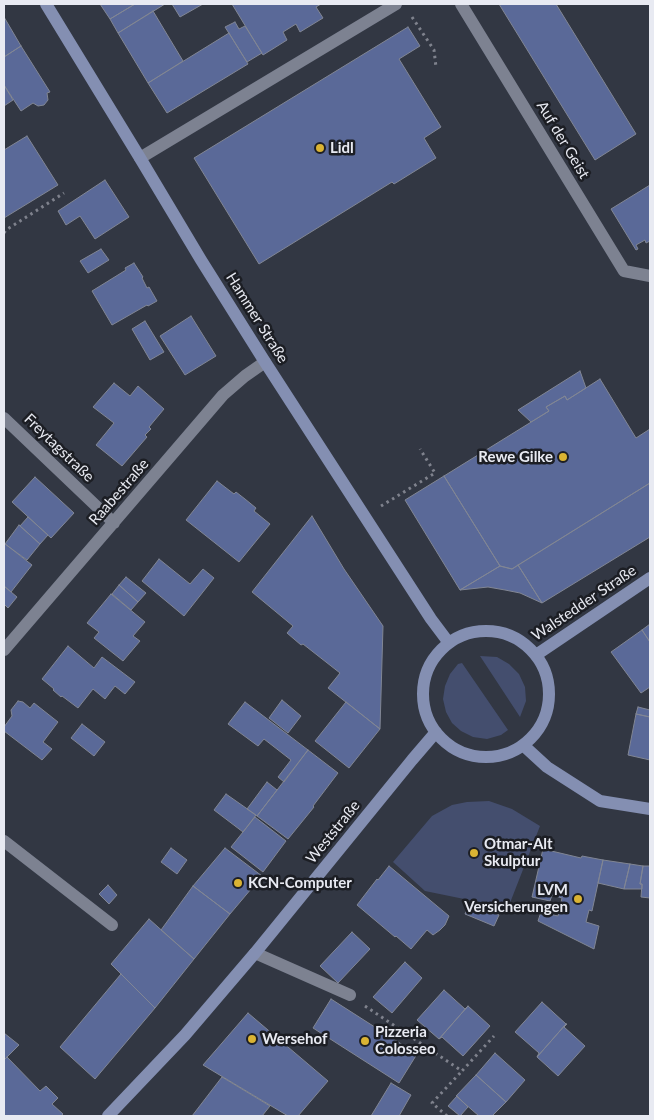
<!DOCTYPE html>
<html>
<head>
<meta charset="utf-8">
<style>
  body { margin:0 }
  #map { position:relative; width:654px; height:1120px; overflow:hidden; background:#323743; font-family:Lato,sans-serif }
  canvas { display:block }
  .frame { position:absolute; inset:0; border:5px solid #e8eaf2; pointer-events:none }
</style>
</head>
<body>
<div id="map">
<canvas width="654" height="1120"></canvas>
<div class="frame"></div>
</div>
<script>
const context = document.querySelector('canvas').getContext('2d');
context.lineJoin = 'round';
function paint(path, color) { context.fillStyle = color; context.fill(path, 'evenodd'); }
const poly = rows => new Path2D(rows.map(r => 'M' + r).join(''));
function stroke(path, color, width, dash) { context.strokeStyle = color; context.lineWidth = width; context.lineCap = dash ? 'butt' : 'round'; context.setLineDash(dash || []); context.stroke(path); }
function drawText(font, color, halo, rows, align = 'center') {
  context.font = font + ' Lato,sans-serif'; context.lineWidth = 5; context.setLineDash([]); context.textBaseline = 'middle'; context.strokeStyle = halo; context.fillStyle = color; for (const [text, x, y, turn = 0] of rows) {
    context.save(); context.translate(x, y); context.rotate((+turn || 0) * Math.PI / 180); context.textAlign = isNaN(turn) ? turn : align; if (halo) context.strokeText(text, 0, 0); context.fillText(text, 0, 0); context.restore();
  }
}
const green = poly([
  [480,656,497,657,509,664,519,674,525,687,526,701,520,717],
  [462,663,508,730,501,735,487,739,473,737,461,731,452,723,446,712,443,699,445,686,450,674,458,664],
  [489,801,512,809,540,826,508,908,425,891,393,862,432,816,452,805,467,802]
]);
const building = poly([
  [100,4,135,4,110,19,100,4],
  [135,4,165,4,118,33,110,19,135,4],
  [172,4,203,4,180,17,172,4],
  [232,4,321,4,316,7,323,18,300,32,296,24,283,32,287,40,263,55,232,4],
  [499,4,556,4,636,134,595,160,499,4],
  [153,11,183,61,148,83,118,33,153,11],
  [4,17,21,46,4,57,4,17],
  [235,22,239,29,245,26,262,53,247,62,225,27,235,22],
  [408,27,420,46,399,59,441,127,424,138,436,158,394,184,392,182,259,264,194,158,408,27],
  [229,33,248,64,167,113,148,83,229,33],
  [21,46,50,92,47,93,48,100,44,105,38,106,33,103,21,111,4,85,4,57,21,46],
  [4,85,13,100,4,106,4,85],
  [27,136,58,185,4,218,4,150,27,136],
  [105,180,129,217,95,239,80,216,66,225,58,211,105,180],
  [650,185,650,241,646,243,645,240,636,245,638,249,636,250,611,209,650,185],
  [101,249,109,260,88,273,80,261,101,249],
  [134,263,143,277,142,278,147,288,149,287,157,301,148,306,147,305,112,325,92,291,126,270,125,268,134,263],
  [191,316,216,356,185,375,160,336,191,316],
  [145,321,164,352,150,360,132,329,145,321],
  [580,371,586,388,567,400,565,396,546,407,549,411,531,422,518,410,580,371],
  [600,379,636,438,650,429,650,483,512,569,500,566,444,476,549,411,546,407,565,396,567,400,600,379],
  [114,383,130,396,138,386,164,409,149,427,151,429,145,435,147,437,122,466,96,445,114,423,93,407,114,383],
  [444,476,500,566,460,590,405,500,444,476],
  [35,477,74,513,51,538,12,502,35,477],
  [217,481,234,494,236,492,245,499,256,508,254,511,270,524,239,562,186,520,217,481],
  [650,483,650,537,542,603,518,565,650,483],
  [312,516,344,569,383,626,380,729,328,688,340,673,303,644,301,645,287,633,293,626,252,592,312,516],
  [28,517,48,535,40,544,20,526,28,517],
  [19,525,40,544,27,560,5,544,19,525],
  [4,543,32,565,11,592,4,586,4,543],
  [159,559,190,584,203,569,214,578,184,616,142,581,159,559],
  [518,565,542,603,520,593,505,590,488,587,460,590,500,566,512,569,518,565],
  [126,577,146,593,138,602,119,585,126,577],
  [119,585,138,602,131,610,112,594,119,585],
  [4,586,17,597,8,608,4,604,4,586],
  [111,594,145,622,133,636,140,641,123,661,94,638,99,632,87,623,111,594],
  [650,624,650,642,642,630,650,624],
  [642,630,650,642,650,687,641,693,611,652,642,630],
  [68,646,94,668,102,657,135,682,125,694,115,686,105,699,93,689,78,708,62,696,61,697,53,690,54,689,42,679,68,646],
  [282,700,301,716,288,733,269,718,282,700],
  [18,701,23,702,30,708,34,703,58,722,43,742,52,749,42,760,4,731,4,727,12,716,11,710,18,701],
  [245,702,308,750,284,782,278,777,291,760,264,739,258,746,228,724,245,702],
  [346,702,380,729,349,768,315,741,346,702],
  [638,707,650,710,650,717,636,714,638,707],
  [636,714,650,717,650,760,628,755,636,714],
  [82,724,105,742,94,756,71,738,82,724],
  [308,750,338,773,313,806,314,807,288,839,257,816,308,750],
  [267,782,277,790,257,816,247,809,267,782],
  [226,794,256,815,243,832,214,810,226,794],
  [255,817,286,841,263,872,231,847,255,817],
  [171,848,187,860,177,874,161,862,171,848],
  [225,848,262,876,230,914,193,886,225,848],
  [543,849,581,858,582,856,603,860,592,911,589,910,586,922,599,926,594,949,538,921,541,912,558,916,562,898,552,895,550,901,532,897,543,849],
  [603,860,630,864,624,889,598,883,603,860],
  [630,864,643,866,640,884,642,884,642,889,624,889,630,864],
  [389,866,449,916,445,925,440,930,433,935,427,930,411,949,396,936,395,937,357,905,377,879,378,880,389,866],
  [643,866,650,866,650,898,641,897,642,884,640,884,643,866],
  [108,885,117,895,109,904,99,894,108,885],
  [193,886,230,914,194,959,161,930,193,886],
  [470,903,499,915,494,926,465,914,470,903],
  [149,919,194,959,155,1008,111,964,149,919],
  [352,932,370,949,338,983,320,966,352,932],
  [405,962,422,978,392,1013,373,997,405,962],
  [121,974,155,1008,95,1079,60,1047,121,974],
  [444,990,465,1009,468,1006,439,1039,417,1020,444,990],
  [331,999,417,1054,399,1083,313,1028,331,999],
  [542,1002,566,1024,537,1057,539,1053,515,1032,542,1002],
  [468,1006,490,1026,463,1056,442,1037,439,1039,468,1006],
  [248,1013,328,1081,298,1116,288,1116,203,1065,248,1013],
  [566,1024,567,1024,564,1027,585,1046,558,1076,537,1057,566,1024],
  [4,1033,19,1045,4,1060,4,1033],
  [495,1053,525,1080,506,1102,476,1075,495,1053],
  [7,1057,40,1091,46,1086,58,1098,52,1104,63,1114,61,1116,4,1116,4,1060,7,1057],
  [476,1075,506,1102,492,1116,479,1116,456,1096,476,1075],
  [222,1077,270,1106,262,1116,192,1116,222,1077],
  [391,1083,411,1095,399,1116,371,1116,391,1083],
  [457,1096,468,1107,460,1116,448,1106,457,1096]
]);
const path = poly([
  [412,17,434,50,436,67],
  [4,233,6,230,64,193],
  [381,506,435,473,420,449],
  [365,1006,462,1071,494,1036],
  [447,1116,432,1103,462,1071]
]);
const lane = poly([
  [4,841,112,925],
  [255,953,350,995]
]);
const street = poly([
  [461,4,624,271,650,276],
  [140,158,396,4],
  [4,418,114,523],
  [4,650,223,395,245,376,265,362]
]);
const secondary = poly([
  [46,4,140,158,201,260,265,362,431,619,449,643],
  '423 694a63 63 0 1 1 126 0a63 63 0 1 1-126 0Z',
  [536,655,650,578],
  [523,745,547,767,600,801,650,809],
  [108,1116,185,1035,255,953,412,760,436,732]
]);
const markers = [
  [320,148,5,"#dab333"],
  [563,457,5,"#dab333"],
  [474,853,5,"#dab333"],
  [238,883,5,"#dab333"],
  [578,899,5,"#dab333"],
  [252,1039,5,"#dab333"],
  [365,1041,5,"#dab333"]
];
const streetNames = [
  ["Auf der Geist",563,140,59],
  ["Hammer Straße",257,318,58],
  ["Freytagstraße",59,448,44],
  ["Raabestraße",119,492,-49],
  ["Walstedder Straße",584,603,-34],
  ["Weststraße",333,832,-51]
];
const poiNames = [
  ["Lidl",330,148],
  ["Rewe Gilke",553,457,"right"],
  ["Otmar-Alt",484,844],
  ["Skulptur",484,861],
  ["KCN-Computer",248,883],
  ["LVM",568,890,"right"],
  ["Versicherungen",568,907,"right"],
  ["Pizzeria",375,1032],
  ["Colosseo",375,1049],
  ["Wersehof",262,1039]
];
paint(green, '#444e6e');
paint(building, '#5a6998');
stroke(building, '#818694', 1);
stroke(path, '#7f828d', 3, [2.5, 4]);
stroke(lane, '#7d8291', 12);
stroke(street, '#7d8291', 12);
stroke(secondary, '#848fb2', 12);
for (const [x, y, r, color] of markers) { const dot = new Path2D(); dot.arc(x, y, r, 0, 2 * Math.PI); context.fillStyle = color; context.fill(dot); stroke(dot, '#1c1e24', 2); }
drawText('15px', '#e8eaf2', '#1c1e24', streetNames);
drawText('bold 15px', '#e8eaf2', '#1c1e24', poiNames, 'left');
</script>
</body>
</html>
